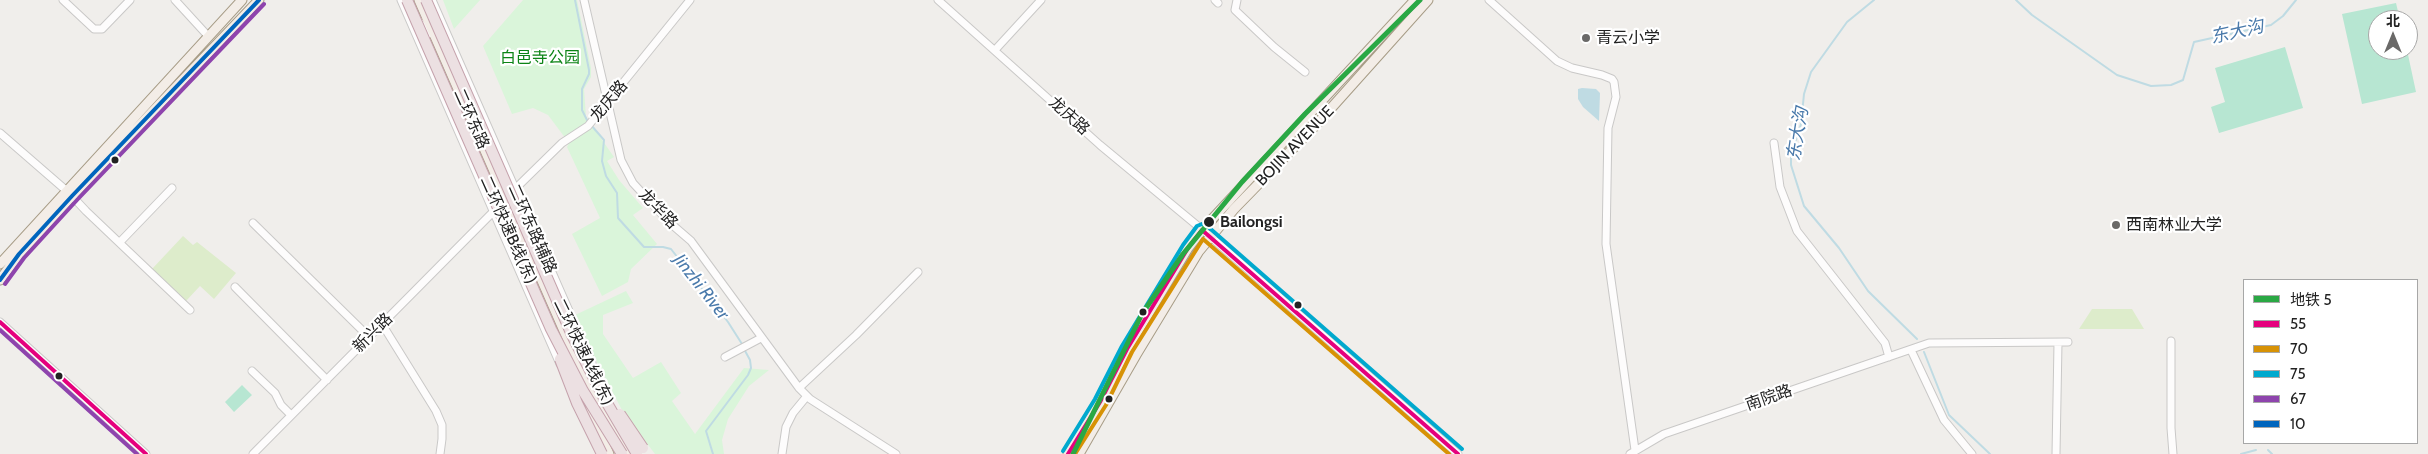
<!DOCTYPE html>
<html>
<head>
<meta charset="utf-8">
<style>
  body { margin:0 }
  #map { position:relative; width:2428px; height:454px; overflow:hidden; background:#f0eeeb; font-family:Cabin,"Noto Sans SC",sans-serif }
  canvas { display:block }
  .legend { position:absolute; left:2243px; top:279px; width:175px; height:165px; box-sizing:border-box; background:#fff; border:1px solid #a7a7a7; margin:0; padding:6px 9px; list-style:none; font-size:15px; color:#222 }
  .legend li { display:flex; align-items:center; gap:10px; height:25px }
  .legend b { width:25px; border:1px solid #a7a7a7 }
  .north { position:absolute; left:2368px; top:10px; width:50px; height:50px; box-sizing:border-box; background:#fff; border:1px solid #a7a7a7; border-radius:50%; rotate:0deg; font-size:14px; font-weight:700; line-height:20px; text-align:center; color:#222 }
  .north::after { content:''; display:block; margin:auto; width:18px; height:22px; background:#6a6968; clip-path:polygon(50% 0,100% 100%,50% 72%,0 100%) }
</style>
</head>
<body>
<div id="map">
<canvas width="2428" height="454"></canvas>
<ul class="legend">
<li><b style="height:6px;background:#2aa844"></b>地铁 5</li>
<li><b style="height:6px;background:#e5007d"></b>55</li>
<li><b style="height:6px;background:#d79205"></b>70</li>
<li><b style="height:6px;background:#00a9ce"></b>75</li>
<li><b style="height:6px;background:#8e44ad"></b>67</li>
<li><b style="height:6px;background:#0065bd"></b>10</li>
</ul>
<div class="north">北</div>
</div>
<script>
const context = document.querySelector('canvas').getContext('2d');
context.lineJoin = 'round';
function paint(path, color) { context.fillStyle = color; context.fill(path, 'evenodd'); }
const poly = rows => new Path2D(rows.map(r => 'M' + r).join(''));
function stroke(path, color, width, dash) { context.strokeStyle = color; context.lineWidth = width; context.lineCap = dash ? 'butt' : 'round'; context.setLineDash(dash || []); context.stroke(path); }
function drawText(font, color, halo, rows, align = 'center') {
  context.font = font + ' Cabin,"Noto Sans SC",sans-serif'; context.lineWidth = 4.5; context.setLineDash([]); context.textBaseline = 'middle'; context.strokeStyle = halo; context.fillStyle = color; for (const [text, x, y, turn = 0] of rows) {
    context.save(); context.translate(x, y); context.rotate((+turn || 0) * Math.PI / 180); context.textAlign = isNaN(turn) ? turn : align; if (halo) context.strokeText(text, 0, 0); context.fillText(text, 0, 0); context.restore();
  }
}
const grass = poly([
  [183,236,193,245,197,242,236,273,214,299,200,286,186,301,152,269],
  [2092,309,2132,309,2144,329,2079,329]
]);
const park = poly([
  [443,0,480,0,454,29],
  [523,0,577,0,591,68,591,77,584,89,586,117,614,157,607,161,619,180,643,208,633,215,657,244,631,269,628,282,602,296,572,234,600,218,567,147,569,143,548,115,533,108,512,114,483,46],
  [626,291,633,303,603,315,603,334,633,378,661,362,681,393,672,401,695,434,744,368,769,370,749,386,728,419,722,440,724,454,655,454,623,412,573,316]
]);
const pitch = poly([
  [2396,3,2400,20,2378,20,2378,50,2407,50,2416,92,2362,104,2342,14],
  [2285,47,2303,108,2219,133,2211,107,2225,102,2215,68],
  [242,385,252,395,234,412,225,402]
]);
const water = poly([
  [1582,88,1596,89,1600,93,1599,121,1583,107,1578,99,1578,89]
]);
const stream = poly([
  [575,0,589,70,589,74,582,89,582,110,588,122],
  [1874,0,1847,22,1811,72,1804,94,1801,124,1791,155,1791,165,1804,206,1839,248,1868,291,1917,339],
  [2016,0,2032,15,2117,75,2151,86,2171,85,2183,80,2194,42,2271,25,2283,16,2296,0],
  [591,125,604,140,602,161,606,176,617,193,618,218,644,247,663,247,671,249,728,322,742,344],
  [1924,352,1949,415,1990,454],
  [2268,450,2272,454],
  [713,454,706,431,748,375,751,368,750,360,744,349],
  [2241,454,2256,450]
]);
const minor = poly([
  [63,0,94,29,102,29,130,0],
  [175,0,208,36],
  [401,0,560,364],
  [432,0,592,363],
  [584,0,621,160,633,183,669,222,691,241,799,388,810,399,896,454],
  [938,0,1100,145,1211,237,1458,454],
  [1215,0,1218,3],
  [1237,0,1235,10,1274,47,1305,72],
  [1489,0,1557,61,1572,68,1602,75,1612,79,1614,82,1616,97,1608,128,1606,244,1635,450],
  [418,20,429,34],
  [995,50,1041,0],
  [0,133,68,192],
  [1774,143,1780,187,1797,231,1885,343,1889,357],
  [515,189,562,143,588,126,690,0],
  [72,196,86,211,190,310],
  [253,223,369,337],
  [120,242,172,188],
  [235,287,327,380],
  [0,322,146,454],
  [382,324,436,411,442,425,442,439,440,454],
  [2171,341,2171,428,2173,454],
  [1911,350,1944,420,1972,454],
  [725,357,761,338],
  [252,371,275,393,281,405,291,415],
  [799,388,856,335,918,272],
  [253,454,493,212],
  [782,454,786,427,793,413,807,396],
  [1630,454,1664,434,1929,343,2068,342],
  [2056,454,2058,343]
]);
const major = poly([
  [419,0,571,347,627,454],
  [0,264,242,0],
  [0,280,19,254,72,196,259,0],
  [585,400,609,454],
  [1068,454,1100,402,1127,349,1188,248,1202,230,1415,0],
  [1079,454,1136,355,1199,251,1234,209,1316,125,1428,0]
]);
const highwayBridge = poly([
  [407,0,551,329,583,391,622,454],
  [426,0,572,335,604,398,637,454],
  [560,359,577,403,602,454],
  [620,414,643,448]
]);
const bus1 = poly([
  [0,322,146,454],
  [1068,454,1100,402,1127,349,1188,248,1202,230,1458,454]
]);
const bus2 = poly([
  [1075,454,1106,405,1132,352,1203,239,1449,454]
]);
const bus3 = poly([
  [1063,451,1095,399,1122,346,1183,245,1197,226,1202,224,1206,225,1462,449]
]);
const bus4 = poly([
  [5,284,24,258,77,200,264,4],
  [0,330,137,454]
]);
const bus5 = poly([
  [0,280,19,254,72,196,259,0]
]);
const metro1 = poly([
  [1073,454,1142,314,1183,254,1242,182,1305,114,1420,0]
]);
const markers = [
  [1586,38,5,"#6a6968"],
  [115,160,4.5,"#222"],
  [1209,222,6,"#222"],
  [2116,225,5,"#6a6968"],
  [1298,305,4.5,"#222"],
  [1143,312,4.5,"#222"],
  [59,376,4.5,"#222"],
  [1109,399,4.5,"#222"]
];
const poiNames = [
  ["青云小学",1596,38],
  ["西南林业大学",2126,225]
];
const parkNames = [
  ["白邑寺公园",540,58]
];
const streetNames = [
  ["龙庆路",609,101,-50],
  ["龙庆路",1069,116,42],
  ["二环东路",471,119,66],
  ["BOJIN AVENUE",1295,146,-46],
  ["龙华路",658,209,46],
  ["二环东路辅路",532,229,66],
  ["二环快速B线(东)",508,230,66],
  ["新兴路",373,333,-45],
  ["二环快速A线(东)",583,352,64],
  ["南院路",1769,398,-19]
];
const stopNames = [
  ["Bailongsi",1220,222]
];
const waterNames = [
  ["东大沟",2237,32,-13],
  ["东大沟",1798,134,-81],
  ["Jinzhi River",701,287,52]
];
paint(grass, '#ddeccb');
paint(park, '#daf5da');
paint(pitch, '#b7e6d2');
paint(water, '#bfdbe3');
stroke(stream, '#bfdbe3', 2);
stroke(minor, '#c9c8c7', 9);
stroke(major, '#a79c86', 11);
stroke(minor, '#fdfcfc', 7);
stroke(major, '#f3ede7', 9);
stroke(highwayBridge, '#c5a2ac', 12, []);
stroke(highwayBridge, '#ece0e2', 10);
stroke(bus1, '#e5007d', 4);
stroke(bus2, '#d79205', 4);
stroke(bus3, '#00a9ce', 4);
stroke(bus4, '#8e44ad', 4);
stroke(bus5, '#0065bd', 4);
stroke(metro1, '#2aa844', 5);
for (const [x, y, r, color] of markers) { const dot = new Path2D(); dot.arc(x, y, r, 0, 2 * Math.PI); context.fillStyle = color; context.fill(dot); stroke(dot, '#fff', 2); }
drawText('16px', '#222', '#fff', poiNames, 'left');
drawText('16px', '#0c8416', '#fff', parkNames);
drawText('16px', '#222', '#fff', streetNames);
drawText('bold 16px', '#222', '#fff', stopNames, 'left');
drawText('italic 18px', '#4a7aab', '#fff', waterNames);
</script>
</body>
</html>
